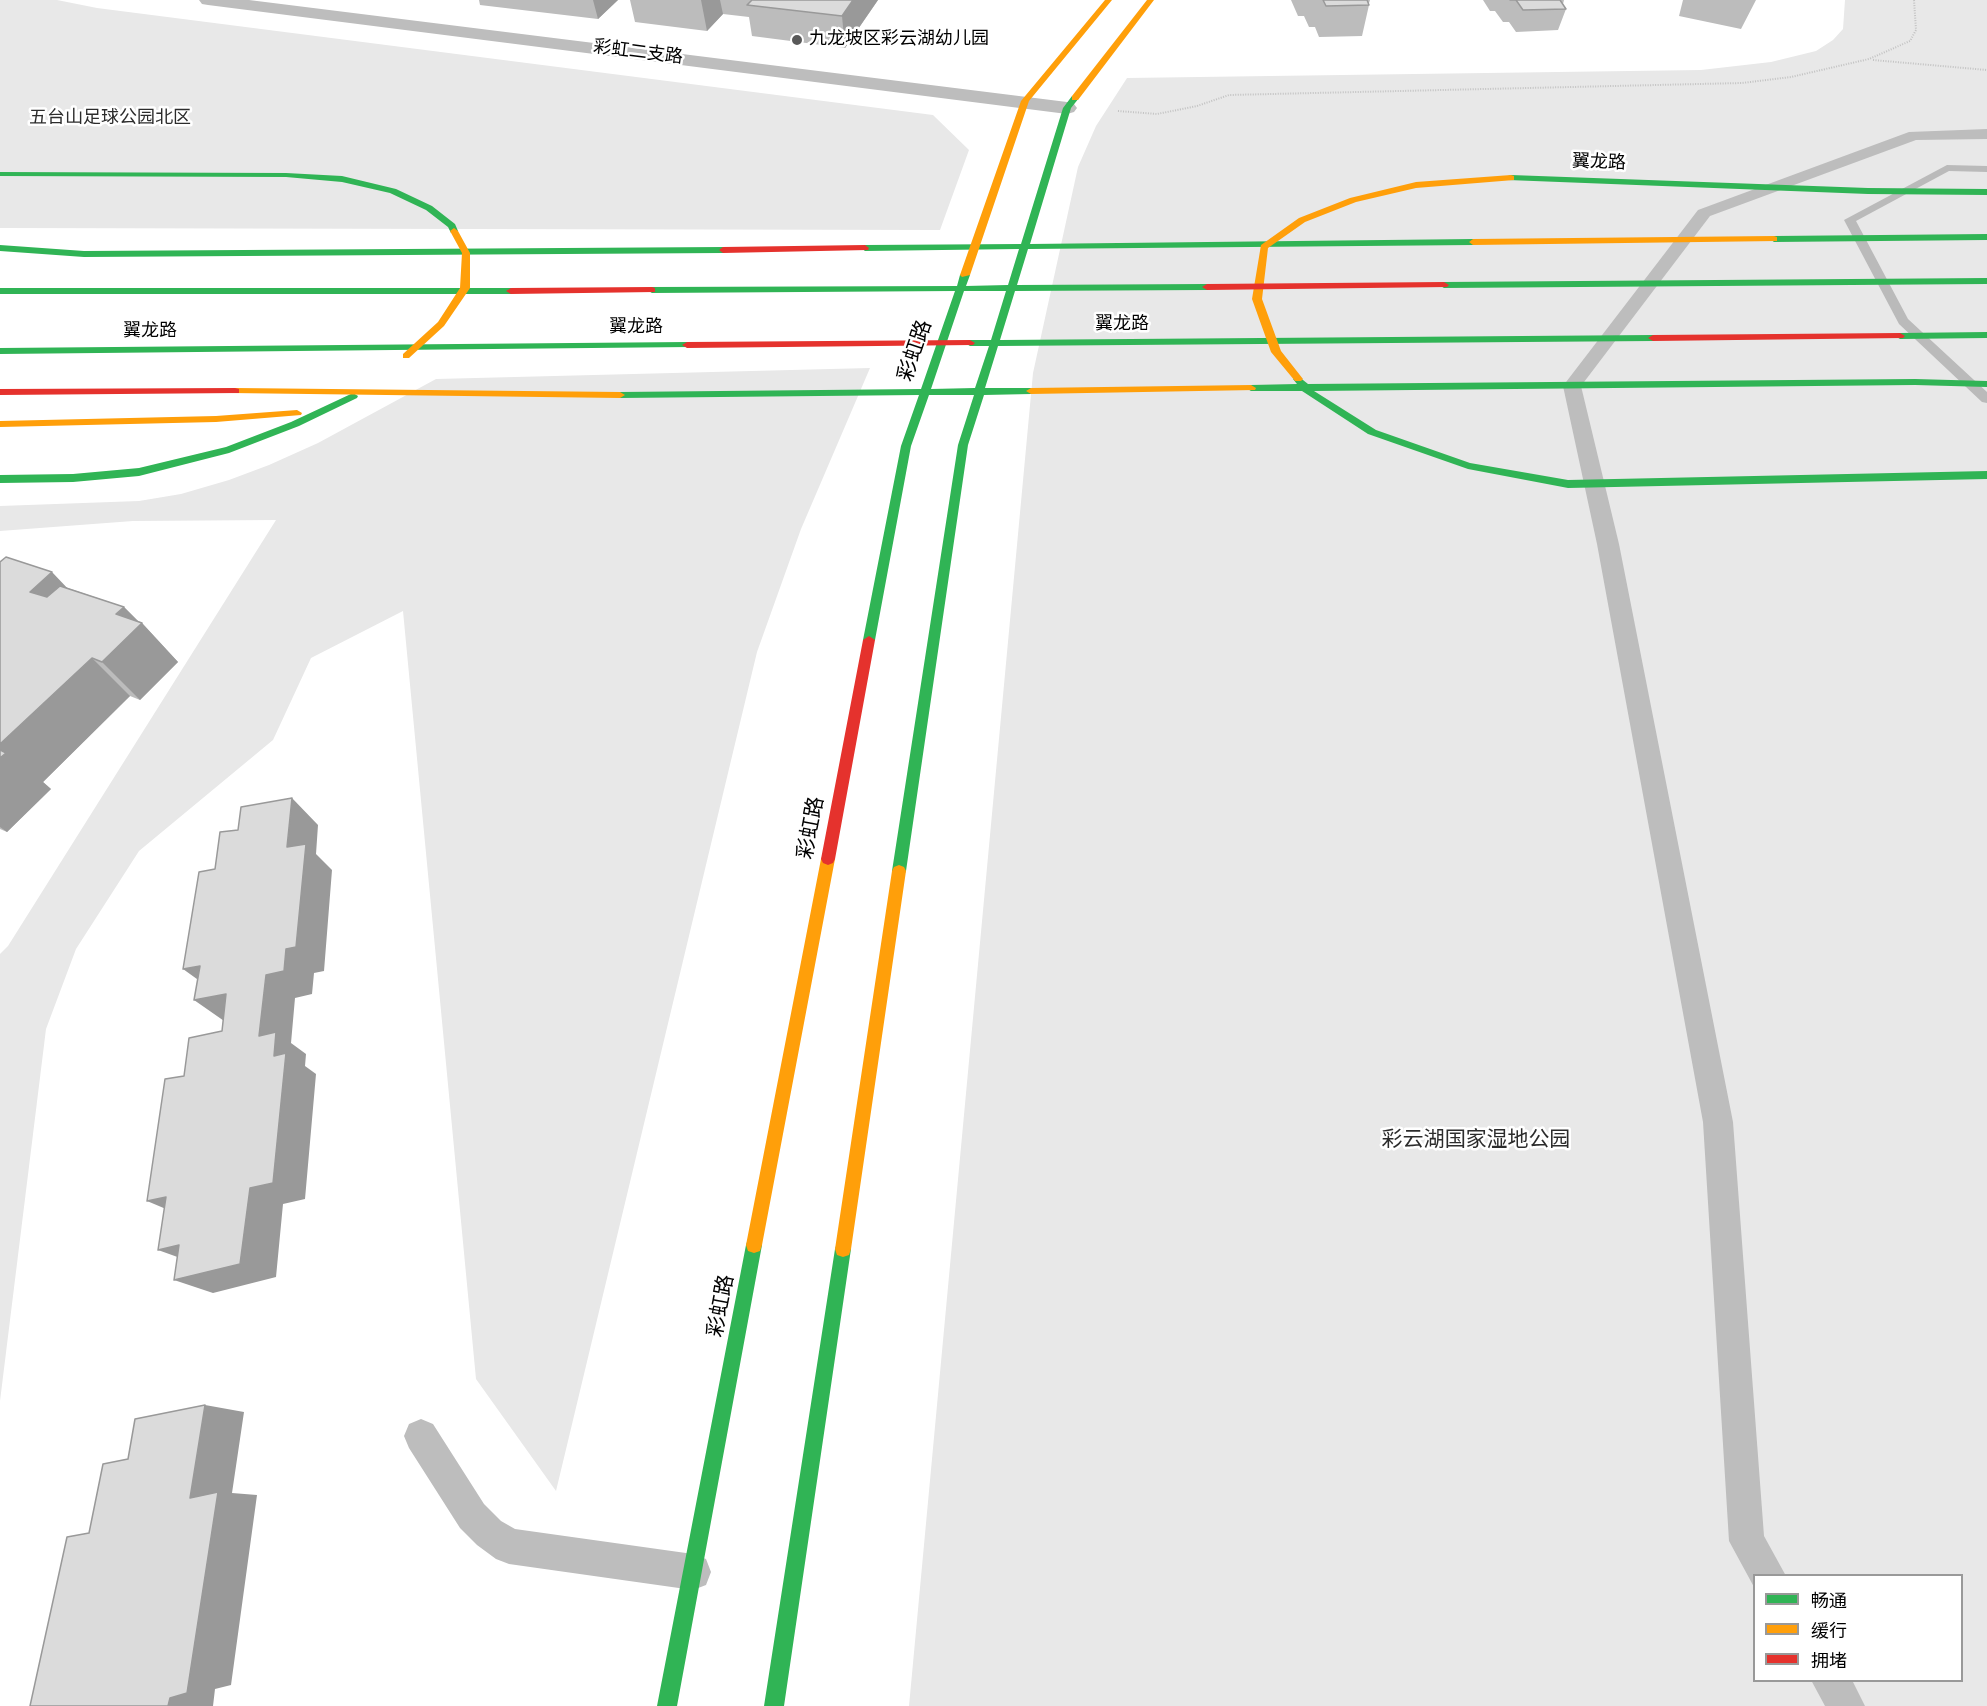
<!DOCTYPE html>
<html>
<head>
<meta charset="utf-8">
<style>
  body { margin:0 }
  #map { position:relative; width:1987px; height:1706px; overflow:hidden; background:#fff; font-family:"Nunito Sans","Noto Sans SC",sans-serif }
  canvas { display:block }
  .legend { position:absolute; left:1753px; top:1574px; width:210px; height:108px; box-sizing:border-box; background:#fff; border:2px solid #999; margin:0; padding:8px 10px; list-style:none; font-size:18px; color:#000 }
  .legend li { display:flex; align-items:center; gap:12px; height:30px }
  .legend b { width:30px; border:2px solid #999 }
</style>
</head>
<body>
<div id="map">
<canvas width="1987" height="1706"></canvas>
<ul class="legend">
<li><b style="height:8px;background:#30b455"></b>畅通</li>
<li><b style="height:8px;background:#ff9f0a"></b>缓行</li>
<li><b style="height:8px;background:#e5322d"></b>拥堵</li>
</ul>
</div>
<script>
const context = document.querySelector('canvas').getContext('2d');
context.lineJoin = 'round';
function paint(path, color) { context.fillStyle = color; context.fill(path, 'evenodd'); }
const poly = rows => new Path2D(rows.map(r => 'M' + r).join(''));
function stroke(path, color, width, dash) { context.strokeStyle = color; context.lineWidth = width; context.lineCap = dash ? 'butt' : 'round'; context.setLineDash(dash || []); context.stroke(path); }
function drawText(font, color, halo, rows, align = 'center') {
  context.font = font + ' "Nunito Sans","Noto Sans SC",sans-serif'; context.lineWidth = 5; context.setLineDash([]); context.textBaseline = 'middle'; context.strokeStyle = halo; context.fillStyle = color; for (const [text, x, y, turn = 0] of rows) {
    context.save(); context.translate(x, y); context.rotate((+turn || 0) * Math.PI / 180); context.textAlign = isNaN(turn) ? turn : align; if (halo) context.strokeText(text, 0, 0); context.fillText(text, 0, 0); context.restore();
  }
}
const green = poly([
  [0,0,57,0,97,8,933,115,969,150,940,230,0,228],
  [1845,0,1987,0,1987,1706,909,1706,1033,373,1078,167,1096,126,1127,78,1701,70,1771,62,1816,51,1833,40,1843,29],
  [1754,1576,1962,1576,1962,1680,1754,1680],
  [870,368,801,529,757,652,556,1491,476,1379,403,611,311,658,273,740,139,851,76,949,46,1029,0,1401,0,954,8,946,276,520,133,521,0,531,0,506,139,501,181,494,229,480,269,465,318,443,436,379]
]);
const stream = poly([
  [1947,165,1987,166,1987,172,1949,171,1856,221,1908,319,1987,392,1987,403,1982,402,1899,324,1844,220,1947,165]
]);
const path = poly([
  [1873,60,1987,70],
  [1118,111,1157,114,1197,106,1229,95,1742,83,1791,77,1869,59,1910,41,1916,30,1914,0]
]);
const lane = poly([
  [1987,129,1987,139,1916,140,1710,216,1581,386,1619,544,1733,1122,1764,1536,1786,1576,1754,1576,1754,1587,1729,1541,1703,1122,1597,544,1563,386,1698,210,1909,132,1987,129],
  [421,1419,433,1424,484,1504,501,1521,515,1529,693,1554,706,1559,711,1572,706,1585,693,1590,509,1564,496,1559,477,1545,460,1528,409,1448,404,1436,409,1424,421,1419],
  [1811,1680,1852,1680,1865,1706,1825,1706,1811,1680]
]);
const street = poly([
  [199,0,249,0,1067,102,1074,104,1077,108,1074,112,1067,114,208,5,202,4,199,0]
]);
const fast = poly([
  [1072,96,1079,98,1071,108,1030,244,1473,239,1477,242,1473,245,1028,249,1017,285,1207,284,1212,287,1207,290,1015,291,1000,340,1653,335,1658,338,1653,341,998,346,985,388,1031,388,1036,391,1031,394,984,395,968,445,906,871,904,875,899,877,894,875,892,871,958,445,974,395,929,395,911,446,875,640,869,644,863,640,901,446,919,395,620,398,615,395,620,392,921,389,955,291,652,293,647,290,652,287,957,286,960,275,965,272,970,275,966,286,1008,285,1019,249,865,251,861,248,865,245,1021,244,1063,108,1072,96],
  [964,291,1006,291,991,340,970,340,965,343,970,346,989,346,975,388,931,389,964,291],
  [0,172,286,173,342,176,396,189,432,206,455,224,458,231,451,233,448,227,426,210,390,193,342,182,286,177,0,176,0,172],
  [1511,175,1868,188,1987,189,1987,195,1868,194,1508,180,1508,176,1511,175],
  [1987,234,1987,240,1774,242,1770,239,1774,236,1987,234],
  [0,245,84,251,723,247,727,250,723,253,84,257,0,251,0,245],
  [1987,278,1987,284,1444,288,1439,285,1444,282,1987,278],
  [0,288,511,288,516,291,511,294,0,294,0,288],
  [1987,332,1987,338,1900,339,1895,336,1900,333,1987,332],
  [687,342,690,343,690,347,0,354,0,348,687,342],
  [1298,376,1308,384,1915,379,1987,381,1987,387,1915,385,1314,391,1376,430,1470,463,1568,480,1987,471,1987,479,1568,488,1468,469,1368,434,1302,391,1251,391,1246,388,1251,385,1297,384,1293,379,1298,376],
  [353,393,358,396,357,398,299,426,229,453,139,476,73,482,0,483,0,475,73,474,139,468,226,447,291,422,353,393],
  [754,1237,760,1239,762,1245,677,1706,657,1706,746,1245,748,1239,754,1237],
  [843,1241,849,1243,851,1249,784,1706,764,1706,835,1249,837,1243,843,1241]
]);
const slow = poly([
  [1105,0,1112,0,1029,101,970,275,962,277,960,275,1021,101,1105,0],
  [1147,0,1154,0,1078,100,1072,100,1072,96,1147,0],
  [1511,175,1514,176,1514,180,1416,188,1356,202,1305,222,1268,248,1262,299,1281,351,1303,379,1301,381,1295,381,1271,352,1252,299,1261,245,1299,218,1350,198,1416,182,1511,175],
  [454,228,458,231,470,253,470,288,444,326,409,358,403,358,403,354,438,322,460,288,462,253,450,231,454,228],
  [1774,236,1777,237,1777,241,1473,245,1469,242,1473,239,1774,236],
  [1251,385,1256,388,1255,390,1031,394,1026,391,1031,388,1251,385],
  [235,388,620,392,625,395,620,398,231,393,231,389,235,388],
  [297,410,302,413,301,415,216,422,0,427,0,421,216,416,297,410],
  [828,853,833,855,835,859,762,1245,760,1251,754,1253,748,1251,746,1245,821,859,823,855,828,853],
  [899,865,904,867,906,871,851,1249,849,1255,843,1257,837,1255,835,1249,892,871,894,867,899,865]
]);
const jam = poly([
  [865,245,869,248,868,250,723,253,719,250,723,247,865,245],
  [1444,282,1449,285,1447,287,1207,290,1202,287,1207,284,1444,282],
  [652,287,655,288,655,292,511,294,506,291,511,288,652,287],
  [1900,333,1905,336,1903,338,1653,341,1648,338,1653,335,1900,333],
  [970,340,975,343,973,345,687,348,682,345,687,342,970,340],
  [235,388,239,389,239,393,0,395,0,389,235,388],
  [869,636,875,640,835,859,833,863,828,865,823,863,821,859,863,640,869,636]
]);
const wall = poly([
  [479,0,618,0,598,19,480,5],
  [630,0,878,0,845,48,752,36,749,17,723,14,707,31,635,22],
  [1291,0,1370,0,1369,3,1369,5,1362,36,1319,37,1315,27,1309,27,1304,16,1298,16],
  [1483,0,1564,0,1563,4,1566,9,1558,30,1516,32,1509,22,1503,22,1495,11,1490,11],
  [1683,0,1756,0,1741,29,1679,16],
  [0,562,68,588,124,607,138,621,142,623,178,662,140,700,130,696,43,782,51,789,7,832,0,829]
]);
const shadedWall = poly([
  [593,0,618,0,598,19],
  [701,0,720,0,723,14,707,31],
  [853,0,878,0,845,48,842,16],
  [52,572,90,612,30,592],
  [124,607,141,624,142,623,178,662,140,700,102,662,116,614],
  [92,658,130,696,43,782,51,789,7,832,0,827,0,744],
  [292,798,318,825,316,854,332,870,324,971,314,973,312,994,295,998,291,1043,306,1054,305,1066,316,1074,305,1199,283,1204,276,1277,213,1293,174,1280,250,1188,274,1056,259,1036,266,975,287,847],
  [200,966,215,992,183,969],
  [226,994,227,1023,194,1000],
  [166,1197,185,1217,147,1201],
  [179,1245,197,1264,158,1250],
  [205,1405,244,1412,232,1493,257,1495,231,1685,215,1689,213,1706,168,1706,190,1498]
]);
const building = poly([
  [752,0,853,0,842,16,747,5,752,0],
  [1323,0,1367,0,1369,5,1326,6,1323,0],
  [1510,0,1560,0,1566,9,1523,10,1516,0,1510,0],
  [6,557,52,572,30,592,47,597,60,586,124,607,116,614,142,623,102,662,92,658,0,744,0,562,6,557],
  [0,750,6,753,0,758,0,750],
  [292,798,287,847,306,844,296,947,286,949,284,971,266,975,259,1036,276,1032,274,1056,286,1053,273,1183,250,1188,240,1264,174,1280,179,1245,158,1250,166,1197,147,1201,165,1079,184,1076,189,1038,222,1031,226,994,194,1000,200,966,183,969,199,872,215,869,220,832,238,830,241,807,292,798],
  [205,1405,190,1498,218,1492,187,1693,170,1698,168,1706,30,1706,67,1537,89,1533,103,1464,128,1459,135,1419,205,1405]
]);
const markers = [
  [797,40,6,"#595959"]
];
const farPoinames = [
  ["九龙坡区彩云湖幼儿园",809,40]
];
const farStreetnames = [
  ["彩虹二支路",638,53,7],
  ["翼龙路",1599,163,2],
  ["翼龙路",1122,325],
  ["翼龙路",636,328],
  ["翼龙路",150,332]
];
const farParknames = [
  ["五台山足球公园北区",110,119]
];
const streetNames = [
  ["彩虹路",916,351,-71],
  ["彩虹路",812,828,-79],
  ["彩虹路",722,1306,-79]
];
const parkNames = [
  ["彩云湖国家湿地公园",1476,1141]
];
paint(green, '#e8e8e8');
paint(stream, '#bababa');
stroke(path, '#c2c2c2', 2, [1, 1.5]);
paint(lane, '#bdbdbd');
paint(street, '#bdbdbd');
paint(fast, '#30b455');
paint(slow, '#ff9f0a');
paint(jam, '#e5322d');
paint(wall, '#bcbcbc');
paint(shadedWall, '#999');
paint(building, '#dbdbdb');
stroke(building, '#999', 1.5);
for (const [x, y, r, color] of markers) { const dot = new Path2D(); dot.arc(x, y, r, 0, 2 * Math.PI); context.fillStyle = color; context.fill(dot); stroke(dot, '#fff', 2); }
drawText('18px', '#000', '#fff', farPoinames, 'left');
drawText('18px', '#000', '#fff', farStreetnames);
drawText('18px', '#2c2c2c', '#fff', farParknames);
drawText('21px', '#000', '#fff', streetNames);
drawText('21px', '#2c2c2c', '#fff', parkNames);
</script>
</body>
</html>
